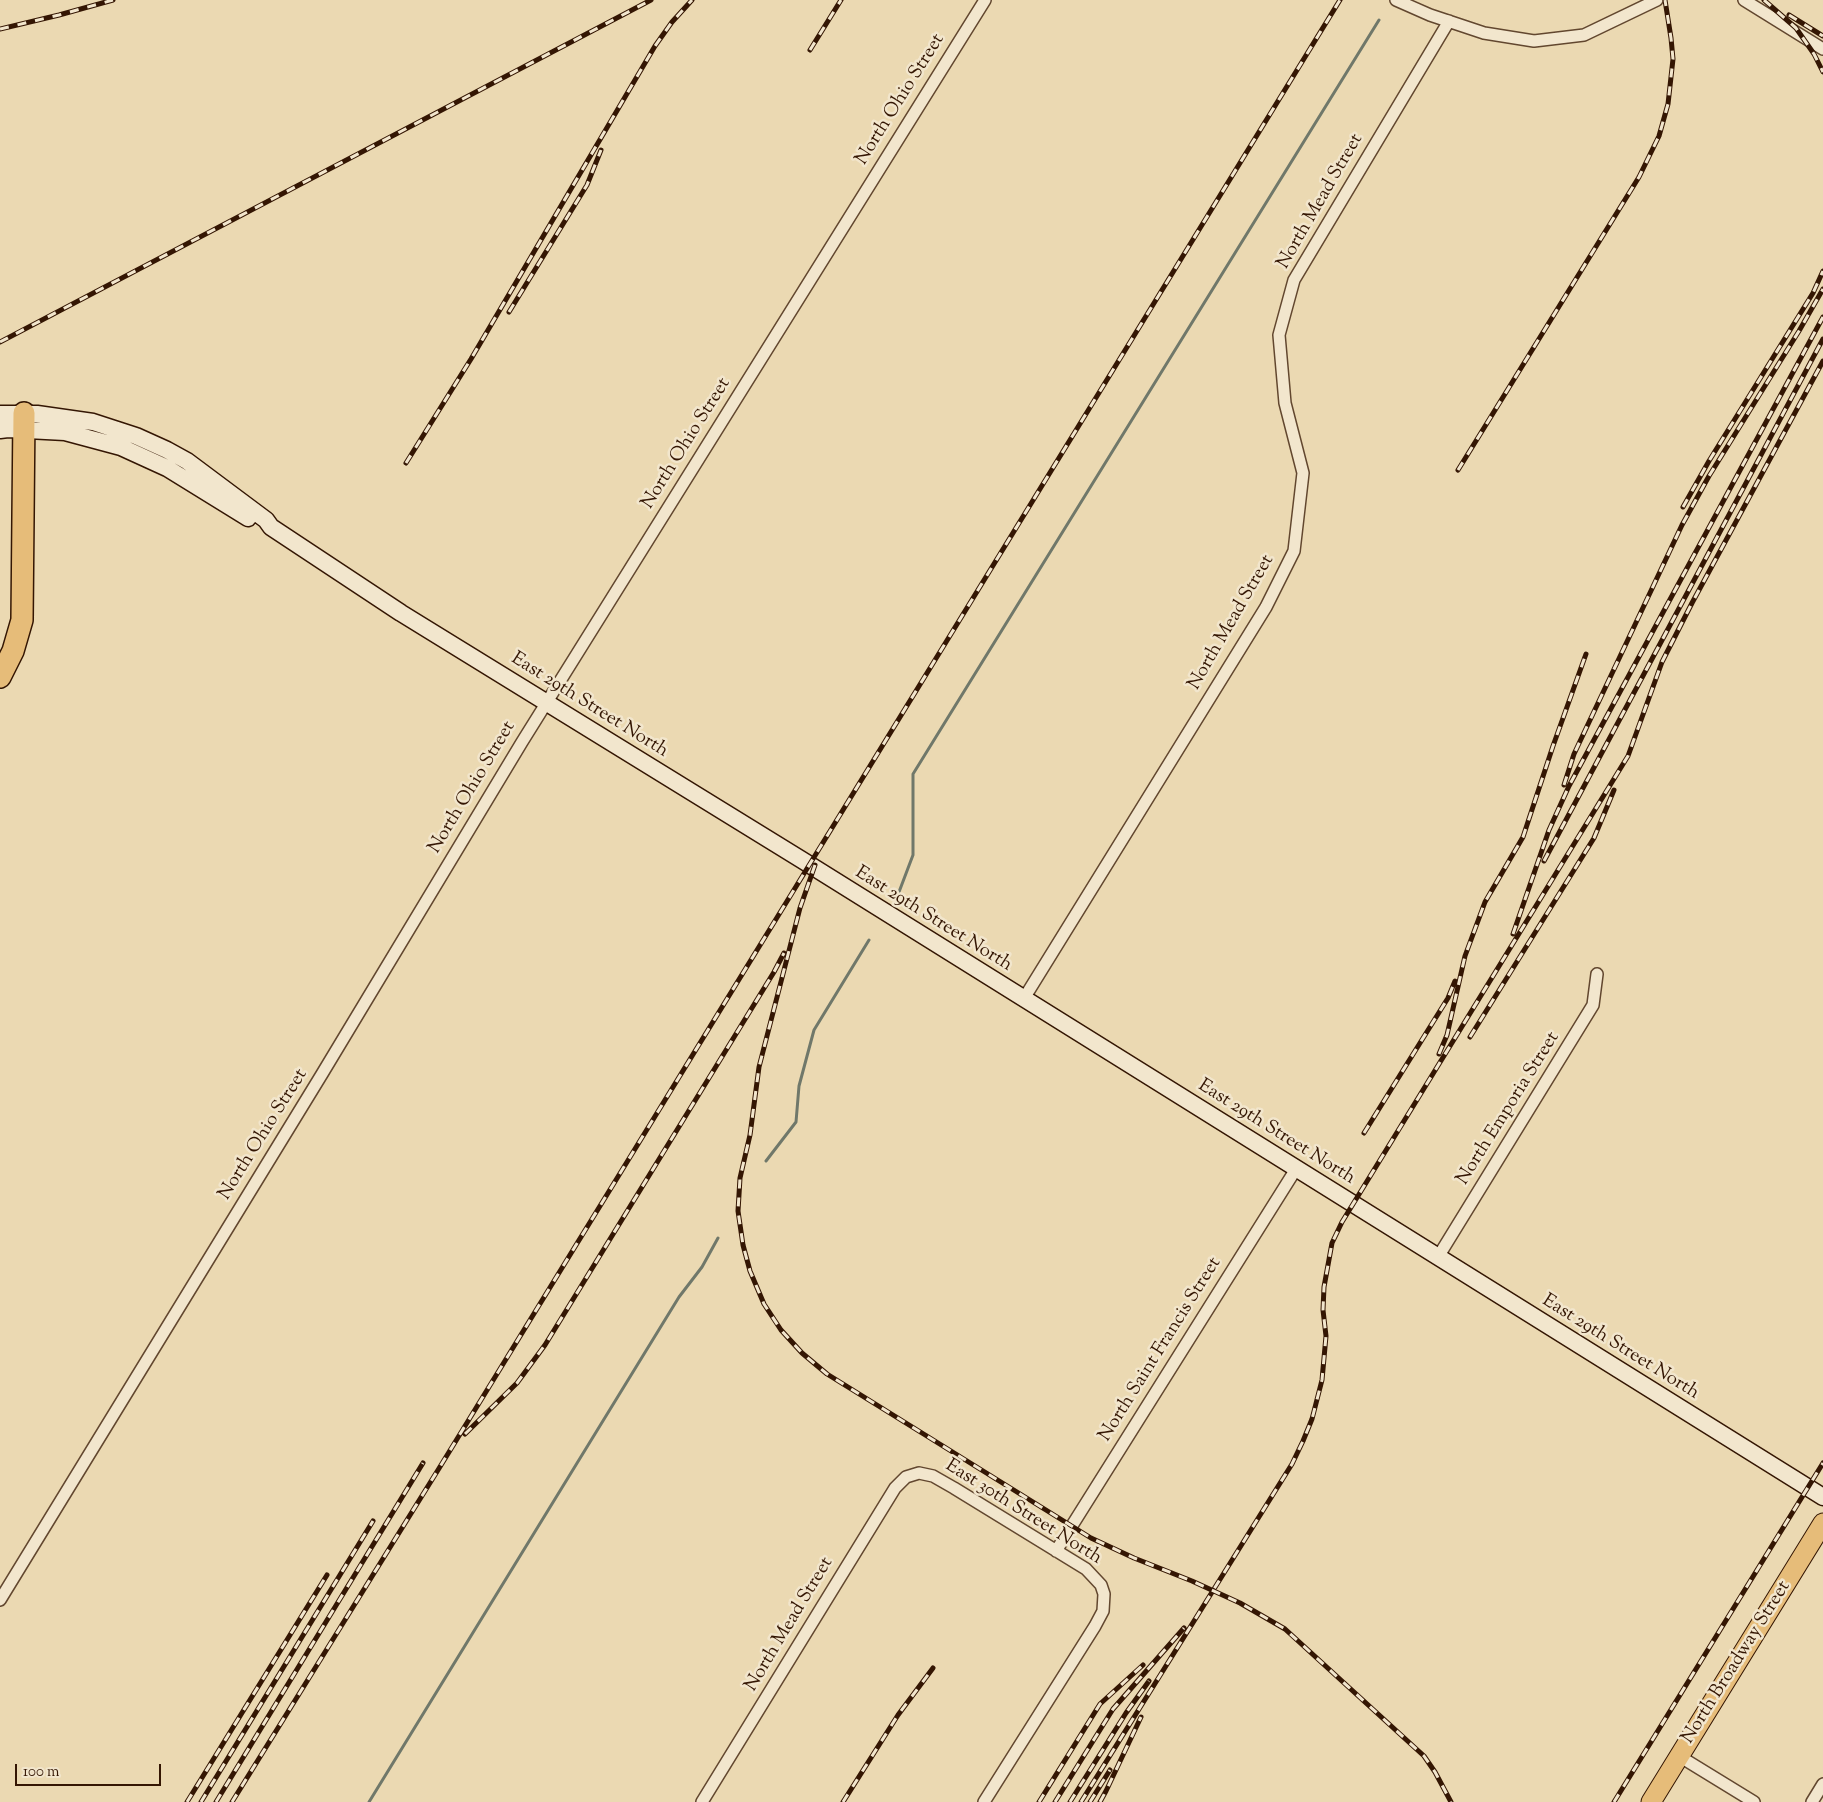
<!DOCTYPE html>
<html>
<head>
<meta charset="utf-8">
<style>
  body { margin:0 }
  #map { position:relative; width:1823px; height:1802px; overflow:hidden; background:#ebd9b2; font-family:"Sorts Mill Goudy",serif }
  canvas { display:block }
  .scale { position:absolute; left:15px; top:1764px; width:146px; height:22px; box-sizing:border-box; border:2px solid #341603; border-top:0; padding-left:6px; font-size:15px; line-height:18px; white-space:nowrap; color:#341603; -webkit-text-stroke:4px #f2e6cd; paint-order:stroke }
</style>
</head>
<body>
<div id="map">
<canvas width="1823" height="1802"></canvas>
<div class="scale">100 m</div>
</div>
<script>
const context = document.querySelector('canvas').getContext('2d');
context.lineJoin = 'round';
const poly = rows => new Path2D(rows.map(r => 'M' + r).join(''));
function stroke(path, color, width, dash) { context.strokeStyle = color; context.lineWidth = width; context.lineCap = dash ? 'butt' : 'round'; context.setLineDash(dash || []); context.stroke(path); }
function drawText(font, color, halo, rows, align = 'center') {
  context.font = font + ' "Sorts Mill Goudy",serif'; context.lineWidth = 5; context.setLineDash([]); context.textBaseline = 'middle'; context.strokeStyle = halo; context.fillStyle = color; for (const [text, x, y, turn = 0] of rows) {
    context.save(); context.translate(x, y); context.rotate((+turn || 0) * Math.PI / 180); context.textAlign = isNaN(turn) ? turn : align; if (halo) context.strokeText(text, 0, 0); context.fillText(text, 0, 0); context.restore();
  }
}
const stream = poly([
  [899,892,913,855,913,774,1379,20],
  [766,1161,796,1122,799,1086,814,1030,869,940],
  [369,1802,679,1297,702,1267,718,1238]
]);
const street = poly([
  [1396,0,1430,15,1484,33,1534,41,1584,35,1657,0],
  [1744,0,1823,49],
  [1023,1000,1266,607,1294,551,1303,473,1285,403,1279,335,1294,280,1449,21],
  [1438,1257,1593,1005,1597,974],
  [1056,1551,1296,1169],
  [0,1600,322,1074,522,742,985,0],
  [1679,1756,1754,1802],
  [702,1802,895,1488,906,1477,919,1473,933,1476,954,1488,1086,1569,1101,1585,1104,1594,1103,1611,1095,1626,984,1802],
  [1812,1802,1823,1784]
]);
const secondary = poly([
  [0,414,37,414,93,422,136,436,167,450,187,461,266,520,271,527,401,613,802,860,1823,1497],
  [0,430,8,429,65,432,121,447,167,468,248,518]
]);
const primary = poly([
  [1651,1802,1823,1523]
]);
const highway = poly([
  [0,677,13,651,22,620,24,413]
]);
const rail = poly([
  [1764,0,1796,28,1814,54,1823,72],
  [1789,15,1823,36],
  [0,29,59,15,113,0],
  [810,50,841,0],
  [509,312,587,185,601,150],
  [0,342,651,0],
  [406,463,471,359,655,46,672,22,692,0],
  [1458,470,1639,177,1659,136,1668,104,1673,59,1671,38,1665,0],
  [1683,507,1709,461,1813,293,1823,271],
  [1564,785,1574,754,1682,525,1709,476,1799,331,1823,289],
  [1544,861,1823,339],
  [815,865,800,908,759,1067,750,1135,740,1178,738,1211,743,1245,750,1271,764,1304,781,1330,802,1353,827,1374,1091,1538,1134,1558,1192,1581,1240,1603,1285,1629,1424,1756,1435,1772,1451,1802],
  [1513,934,1549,830,1569,786,1823,317],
  [1470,1037,1594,838,1614,790],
  [1439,1054,1447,1035,1465,956,1485,902,1523,837,1553,746,1586,654],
  [1364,1133,1448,998,1455,981],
  [465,1434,517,1383,545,1345,774,972,784,953],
  [187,1802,327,1575],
  [201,1802,373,1521],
  [216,1802,423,1463],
  [232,1802,438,1470,1340,0],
  [843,1802,898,1715,933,1668],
  [1039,1802,1100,1704,1143,1665],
  [1055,1802,1113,1709,1184,1628],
  [1070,1802,1126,1713,1149,1681],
  [1081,1802,1292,1464,1303,1441,1312,1419,1322,1380,1326,1336,1323,1310,1324,1287,1332,1243,1342,1222,1628,756,1662,662,1692,603,1823,361],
  [1090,1802,1110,1770],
  [1100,1802,1106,1791,1141,1717],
  [1614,1802,1823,1463]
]);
const streetNames = [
  ["North Ohio Street",901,100,-58],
  ["North Mead Street",1321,202,-60],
  ["North Ohio Street",687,444,-58],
  ["North Mead Street",1232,623,-60],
  ["East 29th Street North",589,706,32],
  ["North Ohio Street",473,788,-59],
  ["East 29th Street North",933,920,32],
  ["North Emporia Street",1509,1109,-58],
  ["East 29th Street North",1276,1133,32],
  ["North Ohio Street",264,1135,-58],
  ["East 29th Street North",1620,1348,32],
  ["North Saint Francis Street",1161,1350,-58],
  ["East 30th Street North",1023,1513,32],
  ["North Mead Street",790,1625,-59],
  ["North Broadway Street",1737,1663,-58]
];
stroke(stream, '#70786a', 3);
stroke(street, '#62472f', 14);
stroke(secondary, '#341603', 19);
stroke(primary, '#341603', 21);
stroke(highway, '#341603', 24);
stroke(street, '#f2e6cd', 11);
stroke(secondary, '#f2e6cd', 16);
stroke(primary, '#e6bc79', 19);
stroke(highway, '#e6bc79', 21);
stroke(rail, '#341603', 5);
stroke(rail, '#f2e6cd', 3, [9]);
drawText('19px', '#341603', '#f2e6cd', streetNames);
</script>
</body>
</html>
